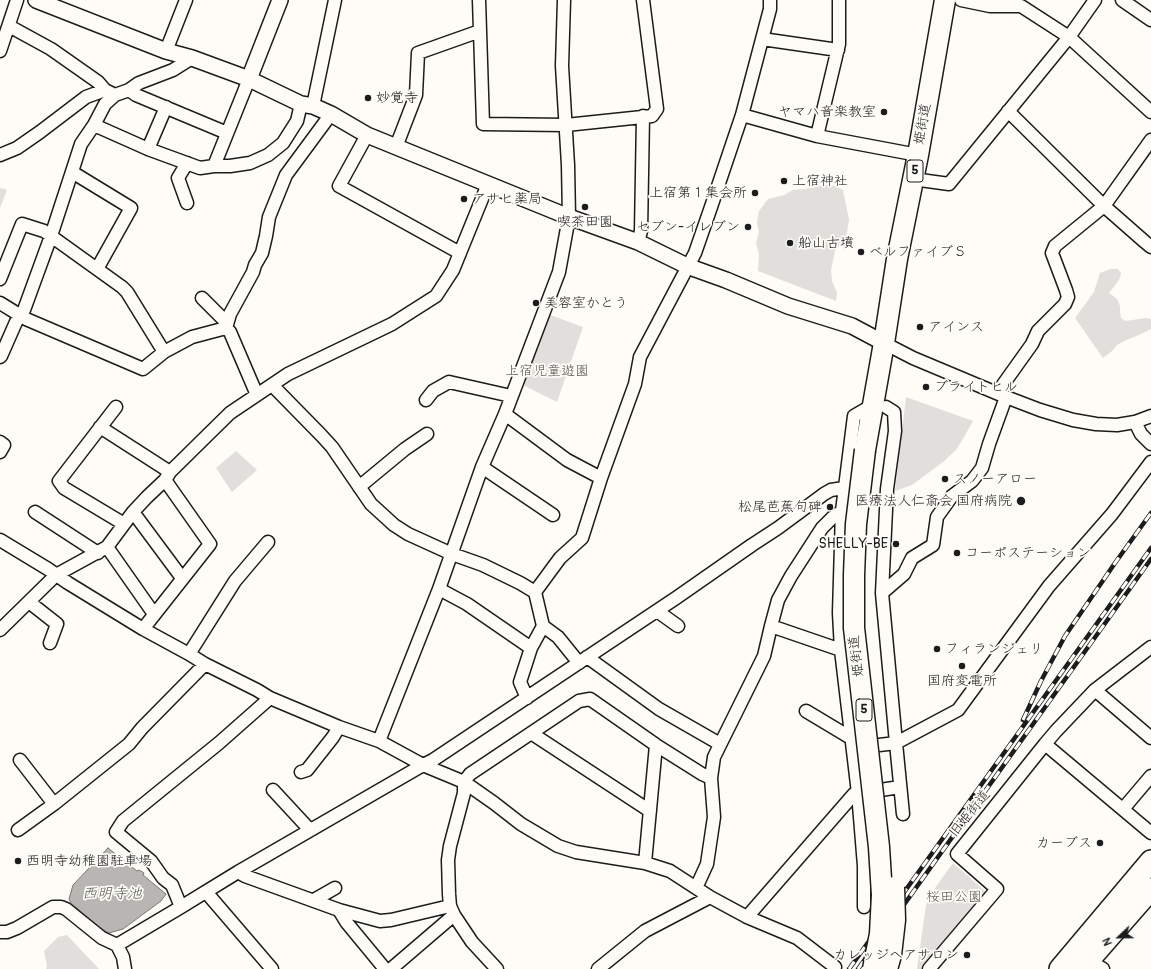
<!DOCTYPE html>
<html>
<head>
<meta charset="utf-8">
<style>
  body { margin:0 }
  #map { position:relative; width:1151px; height:969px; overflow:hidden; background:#fdfcf7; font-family:Pangolin,sans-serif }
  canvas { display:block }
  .north { position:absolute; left:1099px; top:917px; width:40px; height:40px; -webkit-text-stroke:3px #fdfcf7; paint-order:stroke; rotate:248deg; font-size:11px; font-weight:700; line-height:16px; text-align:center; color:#1c1c1c }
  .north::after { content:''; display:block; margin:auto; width:14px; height:18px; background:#1c1c1c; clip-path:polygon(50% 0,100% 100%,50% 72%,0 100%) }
</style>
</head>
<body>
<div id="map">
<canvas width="1151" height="969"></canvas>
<div class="north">N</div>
</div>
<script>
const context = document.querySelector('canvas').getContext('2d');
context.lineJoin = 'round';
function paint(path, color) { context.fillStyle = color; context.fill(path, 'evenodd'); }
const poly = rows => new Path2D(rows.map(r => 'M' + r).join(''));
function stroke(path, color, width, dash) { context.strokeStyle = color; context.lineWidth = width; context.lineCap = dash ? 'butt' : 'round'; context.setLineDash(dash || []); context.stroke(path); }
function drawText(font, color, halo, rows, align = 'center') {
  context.font = font + ' Pangolin,"Klee One",sans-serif'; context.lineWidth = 3.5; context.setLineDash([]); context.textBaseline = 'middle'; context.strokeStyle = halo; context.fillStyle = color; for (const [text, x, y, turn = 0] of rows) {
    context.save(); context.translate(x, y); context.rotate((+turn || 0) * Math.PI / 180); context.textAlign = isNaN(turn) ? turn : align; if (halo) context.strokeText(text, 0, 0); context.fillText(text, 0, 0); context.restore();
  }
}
const green = poly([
  [825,185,835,186,843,190,849,220,847,233,841,244,835,251,831,270,832,281,837,293,836,301,758,271,759,254,756,243,759,232,757,222,759,211,768,199,784,195,793,190,805,189],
  [0,188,7,190,0,208],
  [1110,269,1118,269,1121,273,1119,280,1109,293,1117,299,1120,306,1120,312,1121,318,1126,321,1145,318,1151,319,1151,329,1139,335,1124,341,1117,345,1112,351,1103,358,1075,318,1094,292,1100,273],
  [548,314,583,327,557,402,521,384],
  [906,397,973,421,964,437,956,450,943,462,912,485,895,491],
  [236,451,257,470,232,492,216,468],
  [953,863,986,892,921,969,917,969,926,905,935,888],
  [67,935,99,969,46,969,47,966,44,951,58,937]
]);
const water = poly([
  [108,848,137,871,139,870,144,873,143,875,166,894,161,901,123,929,109,933,100,928,71,903,69,899,73,885,108,848]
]);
const minor = poly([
  [479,0,483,124,566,125,652,116,657,109,643,0],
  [961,0,990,6,1021,6,1069,37,1151,112],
  [1122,0,1151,20],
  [9,26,51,49,98,82,105,90,115,95],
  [762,39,838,50],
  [0,51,17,0],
  [166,51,186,0],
  [249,79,214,166,230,166,250,163,268,155,283,143,297,121,301,104],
  [129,90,136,95,227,133],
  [313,106,335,0],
  [1008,111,1104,206,1145,242,1151,247],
  [742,115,817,136,918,155],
  [94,125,148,149,200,168,214,166],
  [367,135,339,186,460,253],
  [817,136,839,44,839,0],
  [396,147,416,95,418,53,480,31],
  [148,149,166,107],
  [0,155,17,148,40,132,86,97,105,90],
  [187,163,178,178,187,203],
  [72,172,131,208,97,269],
  [913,179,949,184,1069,37,1095,0],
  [638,242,641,231,643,116],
  [0,279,22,224,44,231,122,287,127,292,164,352],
  [202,298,227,323],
  [0,303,26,319,143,369,164,352,192,337,226,328,230,332,257,395],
  [226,328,230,314,253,272,255,265,262,253,266,236,269,217,286,175,331,114],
  [884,343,913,358,1006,397,1040,410,1073,420,1096,424,1117,425,1135,422,1151,416],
  [0,357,1,356,16,322,24,310,51,236,81,144,94,125,105,104,115,95,129,90,139,83,173,70,192,58],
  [272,385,321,435,332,447,371,504,394,525,408,534,452,554,483,565,520,583,535,592,543,626,531,648,520,682,527,698],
  [997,393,1032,344,1038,331,1065,304,1068,297,1066,290,1052,253,1055,246,1104,206,1151,140],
  [426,400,433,391,449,382,511,396],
  [116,407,59,481,64,488,124,524],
  [886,407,894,412,895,431,887,489,882,593,896,743,903,814],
  [505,414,567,460,601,478],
  [1135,422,1141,434,1151,444],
  [100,427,170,472],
  [0,442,4,445,0,452],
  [482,467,553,515],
  [359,487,405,449,427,434],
  [35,512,98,553],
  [133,512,182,578],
  [0,540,48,569,68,583,143,629,189,654,205,664,257,690,270,698,339,727,379,741,423,765,464,782,494,803,521,824,558,846,576,852,645,863,670,871,710,897,747,917,797,938,835,967],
  [107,547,154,614],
  [439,589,467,604,531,648],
  [535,592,560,558,582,538,601,478,635,384,640,357,695,253,711,207,742,115,770,9,770,0],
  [882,593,904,574,912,558,933,545,937,517,952,496,972,481,982,468,989,444,1006,397],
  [29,602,57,624,50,643],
  [657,611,678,626],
  [543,626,558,637,579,663],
  [771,626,841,650],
  [143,629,210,544,165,480],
  [0,630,56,575,107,547,133,512,147,497,165,480,170,472,230,413,288,374,392,324,436,296,453,270,488,184],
  [1151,647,1095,690,1056,731,1045,744,1151,833],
  [189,654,235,581,268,542],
  [587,657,659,709,720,744],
  [1095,690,1151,738],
  [806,711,851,738],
  [531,733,650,811],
  [379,741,439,589,482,467,505,414,559,272,569,217,568,165,562,66,564,0],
  [862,747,896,743,958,710,1049,586,1112,514,1151,462],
  [20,760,54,804],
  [301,772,307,770,333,737,339,727],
  [273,790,310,830],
  [1123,809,1151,776],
  [18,830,54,804,129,744,142,728,205,664],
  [645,863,656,745],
  [238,872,245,876,339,910,347,923,385,969],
  [696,888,707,864,714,817,711,778,714,757,764,656,771,626,778,600,791,576,822,528,832,518,842,511],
  [206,892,272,969],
  [314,900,335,888],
  [181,907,172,885,163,878,151,861,116,832,123,821,219,743,270,698],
  [864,907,864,866,858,793,841,650,839,613,842,511,854,416,873,405],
  [339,910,380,921,391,920,450,906],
  [454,915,450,906,449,894,448,860,450,846,464,793,464,782,470,774,579,701,590,699,656,745,702,774,711,778],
  [747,917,854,794,900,787],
  [0,932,7,932,17,928,53,907,61,907,66,909,102,938,117,945,123,957,125,969],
  [117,945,181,907,238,872,423,765,433,760,676,598,752,545,778,528,824,494,831,490,844,488],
  [1088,960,1103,969],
  [391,969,454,915,472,942,497,969],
  [598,969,645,931,710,897],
  [929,969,997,889,957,854,1045,744]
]);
const tertiary = poly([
  [36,0,166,51,192,58,249,79,301,104,313,106,331,114,367,135,569,217,638,242,687,266,726,280,788,306,852,326,884,343],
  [249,79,280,0]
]);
const primary = poly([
  [865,450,884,343,897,259,918,155,945,0]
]);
const trunk = poly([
  [1060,969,1151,861],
  [1081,969,1151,889]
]);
const rail = poly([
  [1023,720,1041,681,1065,636,1115,563,1151,513],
  [849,969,1151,548],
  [858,969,1151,559]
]);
const primaryBridge = poly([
  [865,450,856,524,854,575,854,628,879,847,882,895,880,934,873,969],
  [887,969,891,955,895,920,894,887]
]);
const markers = [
  [368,98,4,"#1c1c1c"],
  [884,112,4,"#1c1c1c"],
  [784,181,4,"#1c1c1c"],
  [755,193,4,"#1c1c1c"],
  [464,199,4,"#1c1c1c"],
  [585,207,4,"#1c1c1c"],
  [748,227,4,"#1c1c1c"],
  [790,243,4,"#1c1c1c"],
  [861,252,4,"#1c1c1c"],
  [536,303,4,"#1c1c1c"],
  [920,327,4,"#1c1c1c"],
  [926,387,4,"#1c1c1c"],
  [945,479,4,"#1c1c1c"],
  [1021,501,5,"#1c1c1c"],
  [830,507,4,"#1c1c1c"],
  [896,544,4,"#1c1c1c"],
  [957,553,4,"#1c1c1c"],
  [937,649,4,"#1c1c1c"],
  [962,666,4,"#1c1c1c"],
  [1100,843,4,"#1c1c1c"],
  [18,861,4,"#1c1c1c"],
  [967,955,4,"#1c1c1c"]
];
const shields = [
  [915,171,16],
  [864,710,16]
];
const shieldNames = [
  ["5",915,171],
  ["5",864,710]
];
const poiNames = [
  ["妙覚寺",376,98],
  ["ヤマハ音楽教室",876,112,"right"],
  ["上宿神社",792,181],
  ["上宿第１集会所",747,193,"right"],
  ["アサヒ薬局",472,199],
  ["喫茶田園",585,222,"center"],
  ["セブン-イレブン",740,227,"right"],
  ["船山古墳",798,243],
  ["ベルファイブＳ",869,252],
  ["美容室かとう",544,303],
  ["アインス",928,327],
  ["ブライトヒル",934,387],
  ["スノーアロー",953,479],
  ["医療法人仁斎会 国府病院",1012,501,"right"],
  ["松尾芭蕉句碑",822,507,"right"],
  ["SHELLY-BE",888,544,"right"],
  ["コーポステーション",965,553],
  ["フィランジェリ",945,649],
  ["国府変電所",962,681,"center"],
  ["カーブス",1092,843,"right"],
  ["西明寺幼稚園駐車場",26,861],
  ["カレッジヘアサロン",959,955,"right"]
];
const streetNames = [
  ["姫街道",923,124,-80],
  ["姫街道",857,656,-97],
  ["旧姫街道",970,814,-51]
];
const parkNames = [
  ["上宿児童遊園",547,371],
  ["桜田公園",954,897]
];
const waterNames = [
  ["西明寺池",112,894]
];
paint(green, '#e0dfdb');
paint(water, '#b7b6b2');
stroke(water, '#797876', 1);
stroke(minor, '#1c1c1c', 15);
stroke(tertiary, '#1c1c1c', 18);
stroke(primary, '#1c1c1c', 23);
stroke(trunk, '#1c1c1c', 24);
stroke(minor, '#fdfcf7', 12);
stroke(tertiary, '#fdfcf7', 15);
stroke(primary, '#fdfcf7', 20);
stroke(trunk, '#fdfcf7', 21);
stroke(rail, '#1c1c1c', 4.5);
stroke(rail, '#fdfcf7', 3, [9]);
stroke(primaryBridge, '#1c1c1c', 23, []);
stroke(primaryBridge, '#fdfcf7', 20);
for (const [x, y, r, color] of markers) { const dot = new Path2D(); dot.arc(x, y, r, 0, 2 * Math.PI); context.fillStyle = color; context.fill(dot); stroke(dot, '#fdfcf7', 1.5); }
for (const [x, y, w] of shields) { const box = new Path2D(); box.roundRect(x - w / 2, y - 11, w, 22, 3); context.fillStyle = '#fdfcf7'; context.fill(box); stroke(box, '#1c1c1c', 1); }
drawText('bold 13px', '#1c1c1c', null, shieldNames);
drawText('14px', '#1c1c1c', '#fdfcf7', poiNames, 'left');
drawText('14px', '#1c1c1c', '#fdfcf7', streetNames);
drawText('14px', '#575655', '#fdfcf7', parkNames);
drawText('italic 15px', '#5a5a58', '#fdfcf7', waterNames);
</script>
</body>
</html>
